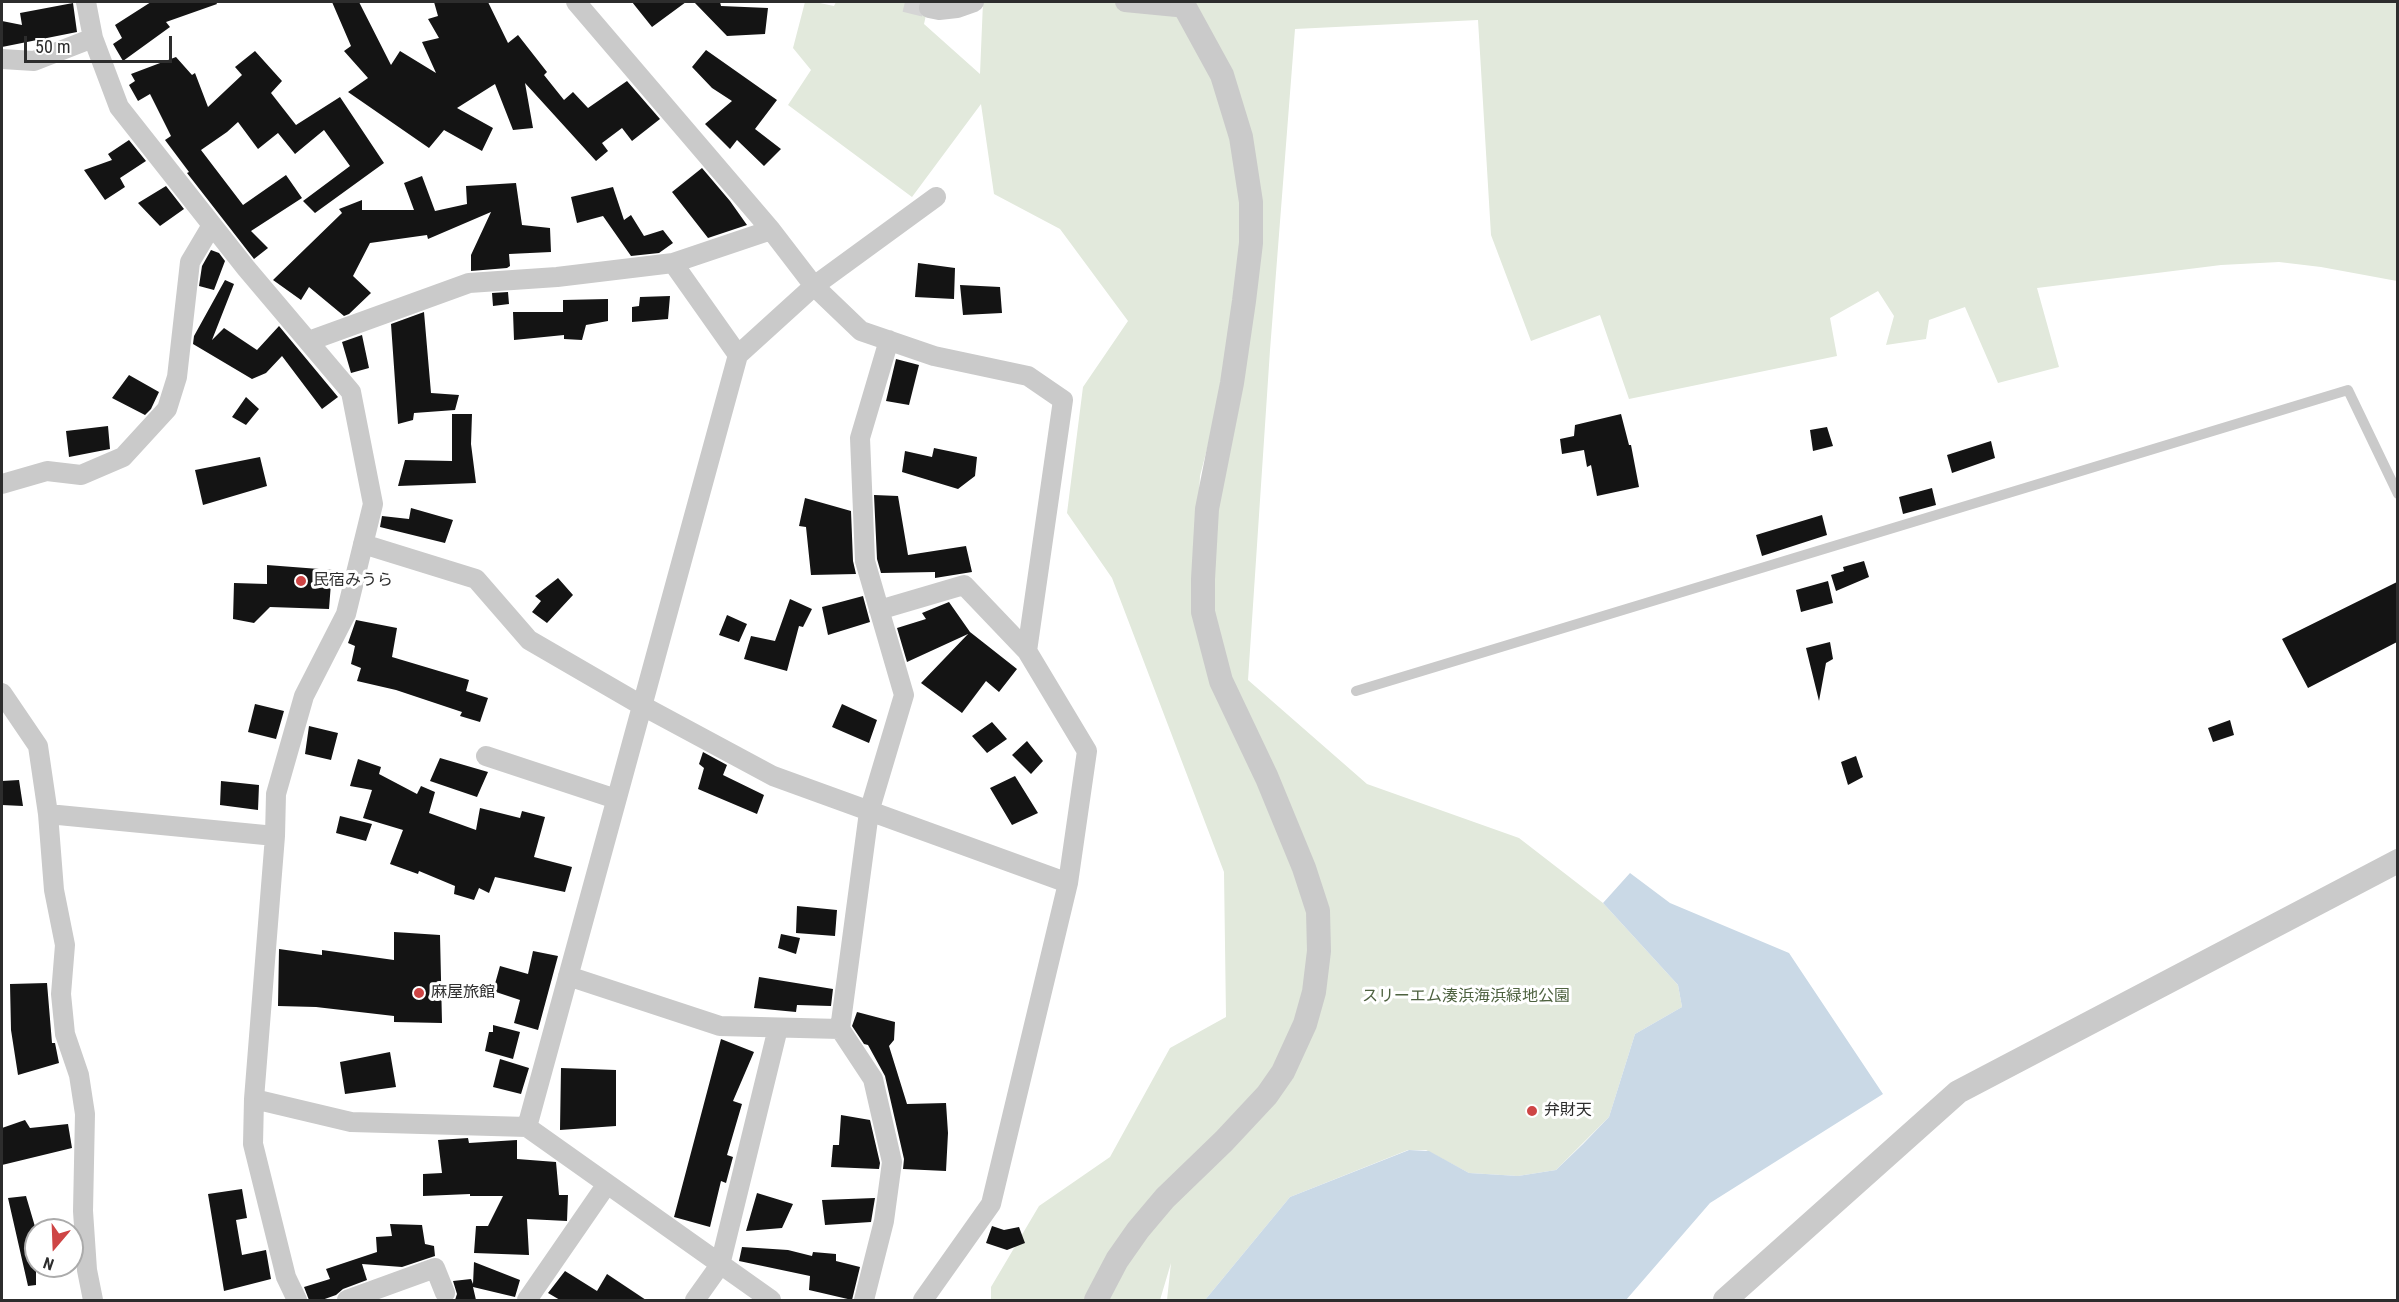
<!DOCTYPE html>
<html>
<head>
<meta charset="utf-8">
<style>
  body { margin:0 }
  #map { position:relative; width:2399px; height:1302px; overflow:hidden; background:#fff; font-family:"Roboto Condensed",sans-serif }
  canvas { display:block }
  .frame { position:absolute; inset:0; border:3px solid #2d2d2d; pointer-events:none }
  .north { position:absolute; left:24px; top:1218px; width:60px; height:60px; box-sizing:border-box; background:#fff; border:2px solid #ababab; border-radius:50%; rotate:199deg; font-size:16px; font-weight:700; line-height:24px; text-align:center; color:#2d2d2d }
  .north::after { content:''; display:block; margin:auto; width:21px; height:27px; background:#ce4545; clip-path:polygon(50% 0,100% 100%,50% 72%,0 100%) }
  .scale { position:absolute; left:24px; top:36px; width:148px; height:27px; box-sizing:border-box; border:3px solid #2d2d2d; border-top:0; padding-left:8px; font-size:18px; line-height:21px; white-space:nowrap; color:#2d2d2d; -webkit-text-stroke:4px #fff; paint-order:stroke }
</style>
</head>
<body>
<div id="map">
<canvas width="2399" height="1302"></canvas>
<div class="frame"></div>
<div class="north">N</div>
<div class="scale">50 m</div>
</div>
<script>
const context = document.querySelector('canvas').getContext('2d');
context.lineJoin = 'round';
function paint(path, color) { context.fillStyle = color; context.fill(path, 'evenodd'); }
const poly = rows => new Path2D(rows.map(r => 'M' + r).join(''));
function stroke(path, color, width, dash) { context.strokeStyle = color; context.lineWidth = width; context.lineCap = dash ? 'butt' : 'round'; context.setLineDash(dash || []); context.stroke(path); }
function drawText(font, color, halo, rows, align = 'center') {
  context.font = font + ' "Roboto Condensed","Noto Sans JP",sans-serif'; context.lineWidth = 6; context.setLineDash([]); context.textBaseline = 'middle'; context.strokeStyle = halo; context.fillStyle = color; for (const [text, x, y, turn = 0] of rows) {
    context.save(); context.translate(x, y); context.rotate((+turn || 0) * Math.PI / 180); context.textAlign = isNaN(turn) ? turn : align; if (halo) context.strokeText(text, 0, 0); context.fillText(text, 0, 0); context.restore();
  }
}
const green = poly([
  [805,2,815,2,834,6,836,2,929,2,924,24,980,74,983,2,2397,2,2397,281,2321,267,2279,262,2221,265,2037,288,2059,367,1998,383,1965,307,1929,320,1926,339,1886,345,1894,316,1878,291,1830,318,1837,356,1629,399,1600,315,1531,341,1491,235,1478,20,1295,29,1270,350,1248,680,1367,784,1519,838,1603,903,1678,985,1682,1007,1635,1034,1609,1117,1556,1170,1518,1176,1469,1173,1426,1150,1408,1150,1290,1197,1205,1300,1167,1300,1171,1263,1160,1300,991,1300,991,1287,1039,1206,1110,1157,1170,1048,1226,1017,1224,872,1112,578,1067,513,1083,387,1128,321,1060,229,994,194,981,104,912,197,788,105,811,70,793,48],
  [1229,364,1194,591,1200,476]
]);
const water = poly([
  [1630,873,1670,903,1789,953,1883,1094,1710,1203,1626,1300,1205,1300,1290,1197,1409,1150,1429,1151,1469,1173,1518,1176,1556,1170,1583,1144,1609,1117,1635,1034,1682,1007,1678,985,1603,903]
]);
const building = poly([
  [151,2,216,2,217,4,166,22,170,27,123,61,113,44,122,38,115,25],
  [332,2,359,2,391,65,400,51,436,73,422,42,439,38,428,19,438,16,434,2,488,2,508,43,518,35,547,72,544,75,564,100,573,92,588,108,627,81,660,119,632,141,622,128,602,143,608,151,596,161,525,83,533,128,513,130,495,84,457,108,493,128,482,151,444,130,429,148,348,92,368,78,344,51,351,46],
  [632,2,686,2,652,27],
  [694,2,720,2,721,6,768,8,765,34,727,36],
  [73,3,77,32,2,47,2,21,22,25,20,13],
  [706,50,777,100,755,129,781,149,764,166,737,140,730,149,705,124,732,101,712,88,692,67],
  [255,51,282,81,271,93,296,125,340,97,384,163,315,213,303,201,350,166,324,130,295,154,278,133,258,149,238,122,227,132,201,150,243,205,286,175,302,198,251,231,268,248,254,259,187,173,189,172,165,140,171,136,150,94,138,101,129,85,135,81,131,74,176,57,192,75,195,73,208,107,242,75,235,67],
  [129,140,146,161,120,178,125,187,105,200,84,170,112,160,108,154],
  [702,168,730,201,747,225,708,238,672,192],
  [422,176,435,211,467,204,466,186,516,183,522,225,550,228,551,252,509,254,510,266,507,268,471,271,471,255,491,212,428,239,427,235,370,243,353,276,371,293,349,314,344,316,309,287,301,300,273,280,342,213,339,209,362,200,362,210,414,210,404,183],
  [166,186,184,209,160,226,138,203],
  [613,187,624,220,631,215,644,236,663,230,673,243,659,253,631,256,603,216,577,223,571,197],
  [211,250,219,253,225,261,214,290,199,286,202,266],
  [918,263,955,268,954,299,915,297],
  [225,280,234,284,212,340,224,328,257,350,279,326,338,397,322,409,282,356,266,373,252,379,193,344,194,336],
  [960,285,1000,287,1002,313,963,315],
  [508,292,509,304,493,306,492,293],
  [670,296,668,319,632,322,632,307,639,306,640,297],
  [608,299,608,321,586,325,582,340,564,339,564,335,514,340,513,312,563,312,563,300],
  [424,312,431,393,459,395,455,410,414,413,413,420,398,424,391,324],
  [362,335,369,368,351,373,342,342],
  [896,359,919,365,909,405,886,401],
  [129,375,159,392,151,409,145,415,112,398],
  [246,397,259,409,246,425,232,417],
  [452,414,472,414,471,444,476,483,398,486,405,460,452,461],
  [1621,414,1629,445,1631,445,1639,487,1597,496,1591,465,1587,467,1584,450,1562,454,1560,439,1574,436,1575,425],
  [108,426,110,449,69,457,66,431],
  [1827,427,1833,446,1813,451,1810,430],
  [1991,441,1995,458,1952,473,1947,455],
  [934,448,977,457,975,476,958,489,902,472,905,451,932,457],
  [260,457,267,486,203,505,195,470],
  [1932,488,1936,505,1903,514,1899,497],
  [874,495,898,496,908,555,966,546,972,572,935,578,935,572,881,573,877,559],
  [805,498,851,511,853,561,856,574,811,575,806,527,799,526],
  [411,508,453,520,445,543,380,527,382,516,409,519],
  [1822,515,1827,535,1762,556,1756,535],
  [1864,561,1869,577,1836,591,1831,575,1844,571,1843,567],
  [267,565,332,570,329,609,270,607,254,623,233,619,234,583,267,584],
  [558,578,573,595,547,623,532,612,541,601,535,596],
  [1828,581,1833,603,1801,612,1796,590],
  [2397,582,2397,642,2308,688,2282,639],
  [863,596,870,622,828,635,822,607],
  [790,599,812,609,803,627,799,626,787,671,744,659,751,636,775,641],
  [949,602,970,632,1017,669,999,692,986,681,962,713,921,683,968,634,907,662,897,628,926,619,922,613],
  [727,615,747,624,739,642,719,635],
  [356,620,397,628,392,657,469,680,466,691,488,698,480,722,460,716,462,712,396,690,357,681,361,668,351,664,355,646,348,643],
  [1830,642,1833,659,1826,663,1819,701,1806,648],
  [255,704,284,711,276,739,248,732],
  [842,704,877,720,869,743,832,727],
  [2230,720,2234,735,2213,742,2208,728],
  [992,722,1007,739,987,753,972,736],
  [309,726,338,733,331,760,305,754],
  [1027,741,1043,761,1031,774,1012,755],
  [703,752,727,765,723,775,764,795,757,814,698,789,704,768,699,764],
  [1856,756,1863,777,1848,785,1841,762],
  [440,758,488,772,477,797,430,781],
  [358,759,381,767,379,774,417,794,421,786,435,792,429,813,476,830,480,808,520,818,522,811,545,817,534,857,572,867,565,892,495,877,489,893,479,888,474,900,454,894,455,886,419,871,418,874,390,864,403,830,363,818,372,790,350,786],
  [1015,776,1038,813,1012,825,990,788],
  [19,780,23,806,2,805,2,781],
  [221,781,259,785,258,810,220,805],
  [340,816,372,824,366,841,336,833],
  [797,906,837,910,835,936,796,933],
  [394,932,440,935,442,1023,394,1022,394,1016,316,1007,278,1006,279,949,322,955,322,950,394,960],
  [781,934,800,938,796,954,778,948],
  [533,951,558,956,538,1030,514,1023,520,1000,493,991,500,966,528,974],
  [759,977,833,989,831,1006,797,1005,796,1012,754,1008],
  [47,983,52,1043,55,1043,59,1063,18,1075,11,1030,10,984],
  [857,1012,895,1022,894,1040,889,1046,907,1104,946,1103,948,1133,946,1171,903,1169,904,1159,885,1076,868,1045,864,1044,852,1026],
  [493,1025,520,1032,513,1059,485,1051,489,1032,493,1032],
  [721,1039,754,1052,733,1101,742,1104,727,1155,733,1157,726,1183,721,1181,710,1227,674,1217],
  [390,1052,396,1087,345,1094,340,1062],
  [500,1059,529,1068,521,1094,493,1087],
  [561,1068,616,1070,616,1126,560,1130],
  [841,1115,870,1120,880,1163,879,1169,831,1167,833,1145,839,1145],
  [25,1120,30,1128,68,1124,72,1148,2,1165,2,1128],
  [468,1138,469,1143,517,1140,517,1159,556,1162,559,1195,568,1195,567,1221,527,1219,529,1255,474,1253,476,1226,488,1226,503,1196,470,1196,470,1194,423,1196,423,1174,442,1173,438,1140],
  [242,1189,247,1218,236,1220,242,1255,266,1250,271,1279,224,1291,208,1194],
  [757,1193,793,1204,782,1228,746,1231],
  [26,1196,36,1230,36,1285,28,1286,8,1198],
  [875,1198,871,1222,825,1225,822,1200],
  [390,1224,422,1225,425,1244,434,1246,435,1256,402,1267,362,1264,367,1280,343,1289,336,1295,322,1300,309,1300,304,1287,330,1279,326,1269,377,1252,376,1237,392,1236],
  [992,1226,1004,1230,1019,1227,1025,1243,1007,1250,986,1243],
  [742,1247,788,1250,812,1256,813,1252,836,1254,836,1261,860,1267,852,1300,809,1290,810,1276,739,1261],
  [474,1262,520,1280,515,1297,473,1287,476,1300,455,1300,457,1294,453,1281,471,1279,473,1284],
  [565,1271,597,1291,607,1274,646,1300,560,1300,548,1293]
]);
const minorTunnel = poly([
  [905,2,929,8]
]);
const service = poly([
  [1356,691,2348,390,2398,494]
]);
const minor = poly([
  [86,2,93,38,119,107,246,268,351,392,373,504,346,614,304,696,276,794,275,836,254,1099,253,1144,286,1277,297,1300],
  [576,2,771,230,814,286,861,331,934,356,1028,376,1063,400,1027,651,1087,751,1068,883,991,1204,923,1300],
  [1125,2,1187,8],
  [929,8,939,10,957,8,974,2],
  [2,59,34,61,93,38],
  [673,263,738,355],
  [309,341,469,283,557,277,673,263,771,230],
  [2,484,47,471,81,475,123,457,167,409,177,377,190,262,212,225],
  [363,544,476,579,529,640,641,705,773,776,1068,883],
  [879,610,964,585,1027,651],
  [2,693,38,746,48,814,275,836],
  [486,756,616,799],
  [48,814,54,890,65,945,61,994,65,1034,79,1075,85,1114,83,1211,87,1270,93,1300],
  [568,976,720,1026,840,1029],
  [254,1099,351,1122,527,1127,771,1300],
  [527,1127,738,355,814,286,936,197],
  [347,1300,435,1268,445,1293],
  [527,1300,607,1184],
  [695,1300,720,1265,778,1028],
  [864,1300,884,1221,892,1162,873,1079,840,1029,869,812,904,695,865,561,860,438,889,340]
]);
const tertiary = poly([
  [1096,1300,1117,1260,1138,1230,1165,1198,1224,1141,1267,1095,1283,1072,1305,1024,1314,992,1319,951,1318,911,1304,868,1267,778,1221,681,1203,612,1203,579,1207,509,1232,383,1244,301,1251,243,1251,202,1241,137,1222,75,1182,2],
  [1725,1300,1958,1092,2398,861]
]);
const markers = [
  [301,581,6,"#ce4545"],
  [419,993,6,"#ce4545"],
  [1532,1111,6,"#ce4545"]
];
const poiNames = [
  ["民宿みうら",313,581],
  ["麻屋旅館",431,993],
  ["弁財天",1544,1111]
];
const parkNames = [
  ["スリーエム湊浜海浜緑地公園",1466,997]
];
paint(green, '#e2e9dc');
paint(water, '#cad9e6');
paint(building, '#141414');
stroke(minorTunnel, '#d5d5d5', 20, [20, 10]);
stroke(service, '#cacaca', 10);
stroke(minor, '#cacaca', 20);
stroke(tertiary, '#cacaca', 24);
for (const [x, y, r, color] of markers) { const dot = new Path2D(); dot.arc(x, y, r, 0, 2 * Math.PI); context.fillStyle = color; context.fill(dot); stroke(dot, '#fff', 2); }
drawText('16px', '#2d2d2d', '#fff', poiNames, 'left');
drawText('16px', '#4e6240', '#fff', parkNames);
</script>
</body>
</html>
